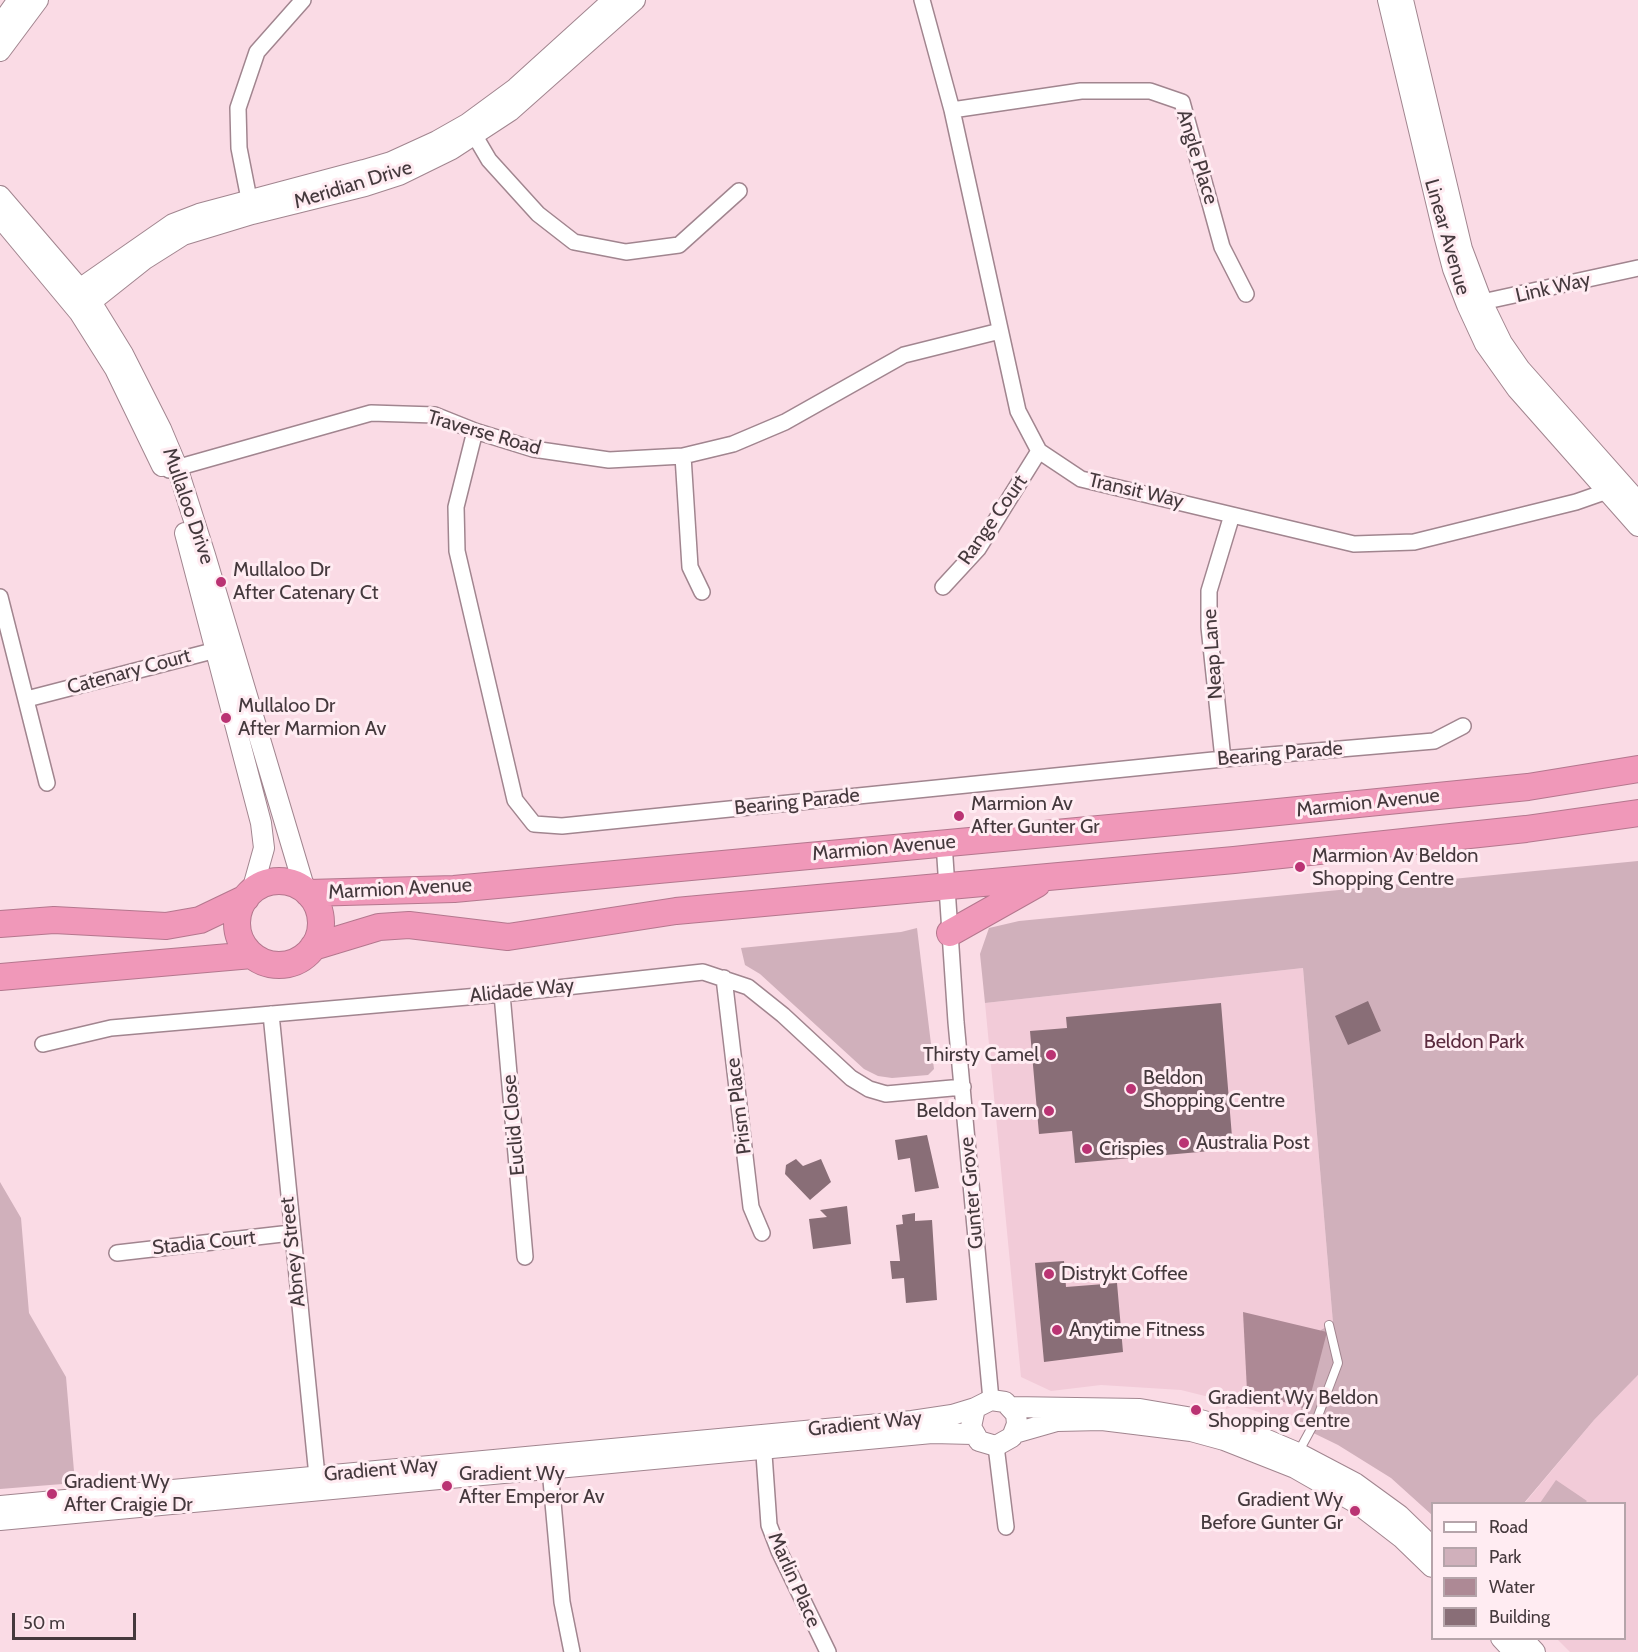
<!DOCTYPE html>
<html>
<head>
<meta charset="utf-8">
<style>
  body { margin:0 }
  #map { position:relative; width:1638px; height:1652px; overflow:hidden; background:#fadbe5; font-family:Cabin,sans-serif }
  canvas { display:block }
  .legend { position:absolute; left:1431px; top:1502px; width:195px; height:138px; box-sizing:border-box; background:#ffecf2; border:2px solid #b5a4aa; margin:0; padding:8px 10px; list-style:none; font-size:18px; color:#45393d }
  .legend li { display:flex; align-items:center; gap:12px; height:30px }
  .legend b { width:30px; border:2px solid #b5a4aa }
  .scale { position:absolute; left:12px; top:1613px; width:124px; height:27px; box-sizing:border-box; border:3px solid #45393d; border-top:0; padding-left:8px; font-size:18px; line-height:21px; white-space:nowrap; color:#45393d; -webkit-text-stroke:4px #ffecf2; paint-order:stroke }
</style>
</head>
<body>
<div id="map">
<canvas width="1638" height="1652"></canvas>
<ul class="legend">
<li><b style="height:8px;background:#fff"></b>Road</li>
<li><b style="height:16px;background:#d0b0bb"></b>Park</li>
<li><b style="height:16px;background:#ad8995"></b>Water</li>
<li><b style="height:16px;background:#896e77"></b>Building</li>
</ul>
<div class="scale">50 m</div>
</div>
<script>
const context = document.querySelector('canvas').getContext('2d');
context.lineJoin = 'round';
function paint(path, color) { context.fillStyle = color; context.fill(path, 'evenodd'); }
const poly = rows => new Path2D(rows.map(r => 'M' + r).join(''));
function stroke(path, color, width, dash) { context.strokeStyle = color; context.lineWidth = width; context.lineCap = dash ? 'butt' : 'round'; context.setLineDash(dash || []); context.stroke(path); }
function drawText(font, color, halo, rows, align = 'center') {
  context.font = font + ' Cabin,sans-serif'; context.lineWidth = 6; context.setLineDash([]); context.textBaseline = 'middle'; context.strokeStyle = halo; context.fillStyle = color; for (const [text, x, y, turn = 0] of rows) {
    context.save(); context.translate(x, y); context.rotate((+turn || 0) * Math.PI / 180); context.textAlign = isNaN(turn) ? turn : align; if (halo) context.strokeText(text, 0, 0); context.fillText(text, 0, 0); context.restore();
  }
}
const built = poly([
  [1303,968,1333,1323,1299,1426,1238,1405,1226,1409,1225,1401,1181,1390,1101,1385,1051,1391,1021,1377,985,1003],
  [1638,1375,1638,1652,1570,1652,1557,1639,1624,1638,1624,1504,1524,1504,1594,1420]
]);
const green = poly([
  [1638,861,1638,1375,1594,1420,1524,1503,1432,1504,1432,1515,1391,1478,1338,1445,1299,1426,1303,1389,1321,1330,1333,1323,1303,968,985,1003,980,954,989,928,1019,921],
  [917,928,934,1069,928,1075,892,1078,878,1076,864,1069,760,974,745,965,741,948,901,932],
  [0,1182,21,1218,29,1313,66,1377,75,1483,0,1489],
  [1556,1480,1587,1501,1585,1503,1540,1503]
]);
const water = poly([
  [1243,1312,1327,1332,1307,1409,1247,1391]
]);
const building = poly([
  [1368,1001,1381,1031,1348,1045,1335,1016],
  [1221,1003,1233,1149,1075,1163,1072,1131,1039,1134,1030,1031,1067,1028,1066,1017],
  [927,1135,939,1188,915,1192,910,1158,898,1160,895,1140],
  [796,1159,803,1166,821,1159,831,1182,810,1200,785,1174,786,1165],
  [847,1206,851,1244,813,1249,809,1219,827,1217,820,1210],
  [915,1213,915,1221,932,1220,937,1300,906,1303,904,1278,892,1279,890,1261,900,1261,896,1225,903,1224,902,1215],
  [1064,1261,1066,1287,1117,1283,1123,1352,1044,1362,1035,1263]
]);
const lane = poly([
  [1299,1451,1318,1416,1338,1363,1329,1325]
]);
const street = poly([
  [922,0,952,110,1018,411,1039,451,1081,479,1354,544,1414,542,1576,502,1616,488],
  [952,110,1081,91,1150,91,1182,102,1222,247,1246,294],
  [469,126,489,160,538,214,574,242,626,252,679,245,739,191],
  [251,209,239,148,238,108,257,52,303,0],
  [1473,304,1638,268],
  [475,431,456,507,457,551,515,800,534,824,562,826,1223,759,1434,741,1463,726],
  [683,456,690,567,702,592],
  [169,470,371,413,435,415,475,431,533,449,609,460,683,456,733,444,785,422,904,355,1000,331],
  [943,587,978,549,1039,451],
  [0,597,47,783],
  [27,699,224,648],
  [1223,759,1209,627,1209,591,1232,515],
  [944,843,956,1022,991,1400],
  [724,978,751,1207,762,1233],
  [502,994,525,1257],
  [271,1014,318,1486],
  [43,1044,111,1028,502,994,703,972,748,987,783,1015,851,1078,869,1089,886,1094,963,1087],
  [117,1253,291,1233],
  [763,1440,769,1525,779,1551,828,1652],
  [996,1446,1006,1527],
  [549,1458,562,1602,572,1652]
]);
const secondary = poly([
  [1388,0,1444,235,1453,269,1467,305,1485,344,1517,389,1638,526],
  [1403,0,1462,249,1482,302,1502,343,1520,369,1638,502],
  [0,25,18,0],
  [0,51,38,0],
  [0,196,91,302,123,354,161,429,177,467,205,555,305,890],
  [0,217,79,312,115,369,162,466],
  [71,295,173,224,199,214,364,170,391,162,437,141,467,124,516,88,613,0],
  [82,309,145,259,183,235,252,214,365,186,399,175,452,149,510,111,635,0],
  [185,533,261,823,264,848,252,891],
  [1011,1407,1140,1409,1193,1418,1258,1436,1298,1453,1355,1483,1399,1515,1432,1547],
  [1015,1433,1057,1421,1102,1420,1191,1431,1224,1440,1295,1468,1358,1504,1402,1538,1432,1567],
  [0,1506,912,1421,952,1415,975,1408,991,1400,1005,1402,1016,1414,1017,1424,1012,1437,996,1446,979,1441,971,1427,975,1408],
  [0,1520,932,1433,973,1434],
  [1501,1638,1514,1652],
  [1522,1638,1535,1652]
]);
const highway = poly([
  '237 923a42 42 0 1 1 84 0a42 42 0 1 1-84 0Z',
  [308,893,454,889,1228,817,1528,787,1638,769],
  [0,924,54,920,166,926,200,920,246,898],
  [950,933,1037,884],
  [313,947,379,927,409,925,508,937,676,911,1234,860,1526,829,1638,813],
  [0,977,252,955]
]);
const markers = [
  [221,582,6,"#ba3373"],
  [226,718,6,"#ba3373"],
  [959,816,6,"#ba3373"],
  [1300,867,6,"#ba3373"],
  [1051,1055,6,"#ba3373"],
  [1131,1089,6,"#ba3373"],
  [1049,1111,6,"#ba3373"],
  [1184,1143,6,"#ba3373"],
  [1087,1149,6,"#ba3373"],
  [1049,1274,6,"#ba3373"],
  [1057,1330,6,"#ba3373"],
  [1196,1410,6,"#ba3373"],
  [447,1486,6,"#ba3373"],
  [52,1494,6,"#ba3373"],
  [1355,1511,6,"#ba3373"]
];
const streetNames = [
  ["Angle Place",1197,157,73],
  ["Meridian Drive",353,185,-17],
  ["Linear Avenue",1447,237,74],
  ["Link Way",1553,288,-13],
  ["Traverse Road",484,433,16],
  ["Transit Way",1136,491,13],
  ["Mullaloo Drive",188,506,71],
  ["Range Court",993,520,-55],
  ["Neap Lane",1213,654,-94],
  ["Catenary Court",129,672,-15],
  ["Bearing Parade",1280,754,-5],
  ["Bearing Parade",797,802,-6],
  ["Marmion Avenue",1368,803,-6],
  ["Marmion Avenue",884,848,-5],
  ["Marmion Avenue",400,889,-3],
  ["Alidade Way",522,991,-6],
  ["Prism Place",739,1106,-97],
  ["Euclid Close",514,1125,-95],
  ["Gunter Grove",972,1193,-95],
  ["Stadia Court",204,1243,-6],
  ["Abney Street",293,1252,-96],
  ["Gradient Way",865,1424,-6],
  ["Gradient Way",381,1470,-5],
  ["Marlin Place",794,1580,66]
];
const poiNames = [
  ["Mullaloo Dr",233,570],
  ["After Catenary Ct",233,593],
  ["Mullaloo Dr",238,706],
  ["After Marmion Av",238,729],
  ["Marmion Av",971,804],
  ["After Gunter Gr",971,827],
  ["Marmion Av Beldon",1312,856],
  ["Shopping Centre",1312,879],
  ["Thirsty Camel",1039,1055,"right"],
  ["Beldon",1143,1078],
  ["Shopping Centre",1143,1101],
  ["Beldon Tavern",1037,1111,"right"],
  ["Australia Post",1196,1143],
  ["Crispies",1099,1149],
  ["Distrykt Coffee",1061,1274],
  ["Anytime Fitness",1069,1330],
  ["Gradient Wy Beldon",1208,1398],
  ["Shopping Centre",1208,1421],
  ["Gradient Wy",459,1474],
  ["After Emperor Av",459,1497],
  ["Gradient Wy",64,1482],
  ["After Craigie Dr",64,1505],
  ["Gradient Wy",1343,1500,"right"],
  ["Before Gunter Gr",1343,1523,"right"]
];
const parkNames = [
  ["Beldon Park",1474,1042]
];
paint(built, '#f2cbd8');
paint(green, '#d0b0bb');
paint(water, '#ad8995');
paint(building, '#896e77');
stroke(lane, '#a1858f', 10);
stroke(street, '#a1858f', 18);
stroke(secondary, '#a1858f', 22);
stroke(highway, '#b4778e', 28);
stroke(lane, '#fff', 8);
stroke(street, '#fff', 15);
stroke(secondary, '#fff', 20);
stroke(highway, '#f098b9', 26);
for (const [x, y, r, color] of markers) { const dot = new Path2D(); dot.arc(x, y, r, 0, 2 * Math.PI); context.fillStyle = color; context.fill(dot); stroke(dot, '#ffecf2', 2); }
drawText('20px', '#45393d', '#ffecf2', streetNames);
drawText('20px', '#45393d', '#ffecf2', poiNames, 'left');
drawText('20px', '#5d2c40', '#ffecf2', parkNames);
</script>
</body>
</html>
